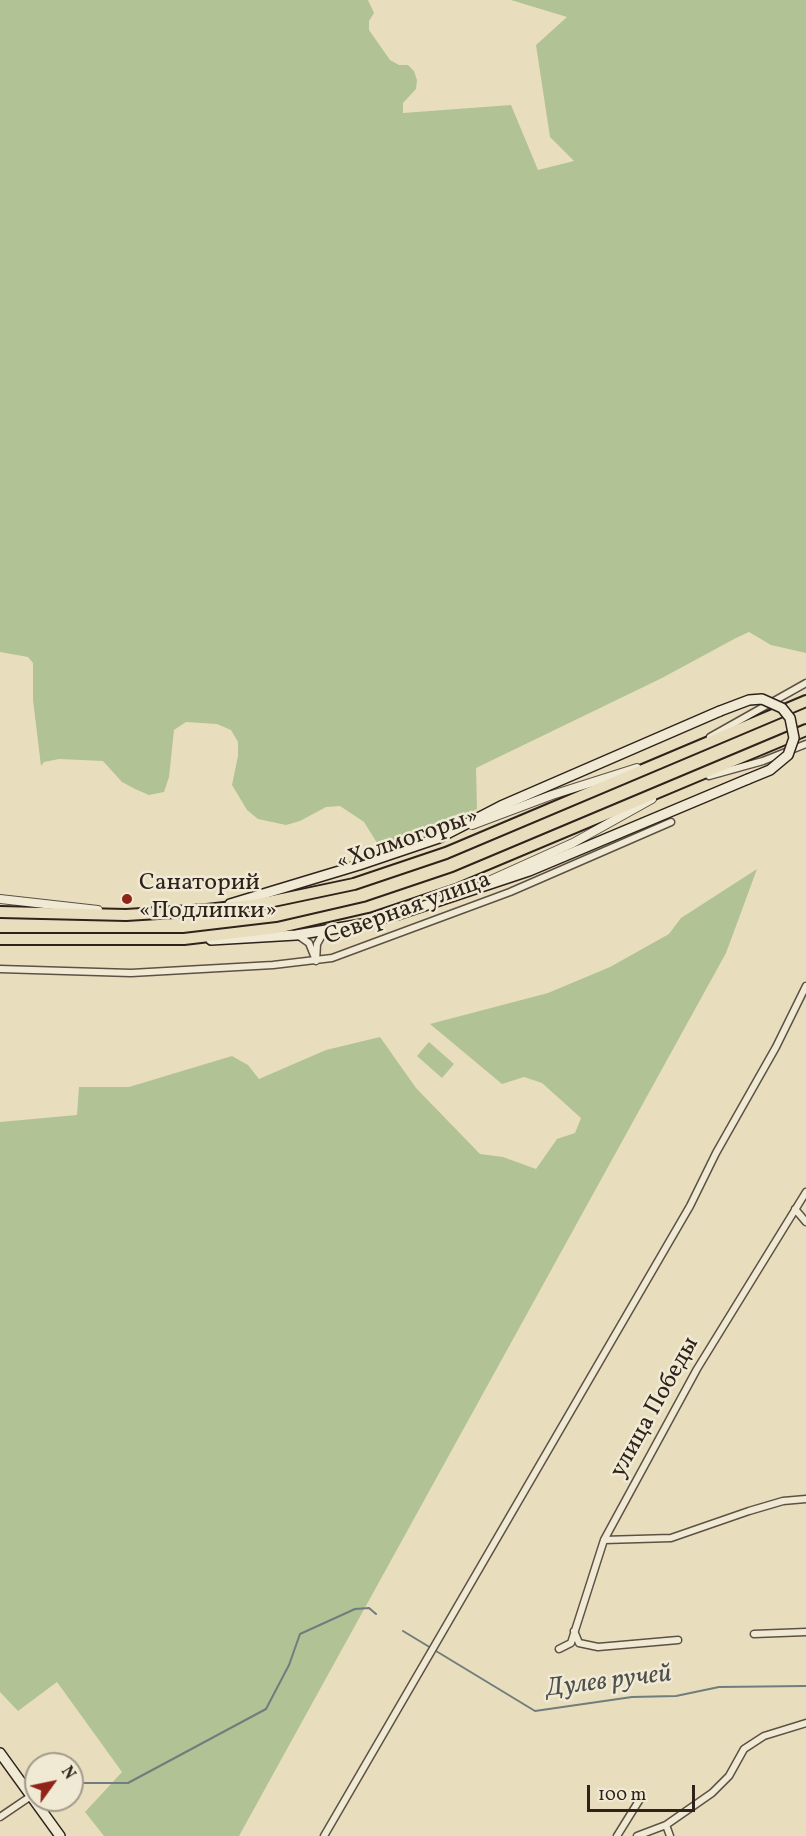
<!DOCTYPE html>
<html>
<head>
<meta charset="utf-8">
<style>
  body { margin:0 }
  #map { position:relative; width:806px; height:1836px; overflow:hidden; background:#e8debe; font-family:Vollkorn,serif }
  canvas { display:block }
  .north { position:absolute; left:24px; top:1752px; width:60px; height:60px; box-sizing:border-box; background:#f0ead5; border:2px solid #a39a8b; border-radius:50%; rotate:57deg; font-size:16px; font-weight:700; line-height:24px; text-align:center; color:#2f221b }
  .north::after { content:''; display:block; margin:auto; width:21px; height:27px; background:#8f2418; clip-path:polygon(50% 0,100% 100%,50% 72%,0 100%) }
  .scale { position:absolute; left:587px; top:1785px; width:108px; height:27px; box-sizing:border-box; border:3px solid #2f221b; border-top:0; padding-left:8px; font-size:18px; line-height:21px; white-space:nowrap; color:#2f221b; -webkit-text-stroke:4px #f0ead5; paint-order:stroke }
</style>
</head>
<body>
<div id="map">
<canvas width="806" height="1836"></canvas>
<div class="north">N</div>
<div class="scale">100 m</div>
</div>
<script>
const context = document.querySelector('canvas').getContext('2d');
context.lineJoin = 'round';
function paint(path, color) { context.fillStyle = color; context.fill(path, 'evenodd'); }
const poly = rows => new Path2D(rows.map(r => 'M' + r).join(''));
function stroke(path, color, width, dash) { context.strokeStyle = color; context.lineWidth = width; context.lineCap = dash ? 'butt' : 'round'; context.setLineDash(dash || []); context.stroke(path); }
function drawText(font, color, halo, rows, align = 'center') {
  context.font = font + ' Vollkorn,serif'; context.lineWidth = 5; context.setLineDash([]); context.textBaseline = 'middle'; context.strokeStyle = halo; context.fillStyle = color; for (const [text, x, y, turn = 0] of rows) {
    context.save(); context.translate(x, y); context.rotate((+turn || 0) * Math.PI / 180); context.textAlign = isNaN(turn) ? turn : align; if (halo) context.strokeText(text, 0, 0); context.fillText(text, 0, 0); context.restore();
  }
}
const green = poly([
  [0,0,368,0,374,13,369,21,369,30,390,60,399,65,408,65,414,71,417,80,416,89,403,103,403,113,511,105,538,170,574,161,550,137,536,45,567,17,511,0,806,0,806,653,771,645,749,632,736,638,662,678,476,768,477,809,382,851,364,822,340,806,326,807,300,821,286,825,258,819,247,810,232,785,238,756,238,742,231,730,217,724,186,722,174,730,169,777,164,792,149,795,135,789,122,782,103,761,59,759,44,762,41,766,33,700,33,663,28,657,0,652],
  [757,869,726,953,239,1836,104,1836,85,1812,122,1772,57,1682,18,1711,0,1692,0,1122,77,1115,79,1087,129,1087,232,1056,248,1065,259,1079,326,1050,380,1037,416,1088,480,1154,503,1157,536,1169,557,1139,575,1133,581,1118,542,1083,524,1077,502,1084,430,1024,548,993,610,967,669,934,681,918],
  [429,1042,454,1064,442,1078,417,1056]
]);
const stream = poly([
  [403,1631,535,1711,632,1697,676,1696,719,1687,806,1686],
  [72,1783,128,1783,266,1709,289,1665,300,1634,355,1609,369,1608,376,1614]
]);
const minor = poly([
  [710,737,806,683],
  [709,776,763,761,806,744],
  [299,936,309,943,315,958],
  [316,961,317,944,322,935,329,931],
  [0,969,131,973,273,965,332,958,510,892,671,822],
  [795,1209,806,1222],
  [604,1540,671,1538,749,1511,783,1501,806,1499],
  [574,1631,579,1643,598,1647,678,1640],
  [754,1634,806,1632],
  [559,1649,571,1643,604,1540,697,1369,806,1192],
  [0,1817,31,1796],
  [666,1825,670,1836],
  [324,1836,690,1206,716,1153,776,1047,806,986],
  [617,1836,640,1799],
  [637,1836,666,1825,712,1793,729,1776,744,1749,764,1736,806,1723]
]);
const tertiary = poly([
  [472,825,552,795,637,768],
  [491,880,573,843,652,799],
  [0,899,98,910]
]);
const secondary = poly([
  [230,904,359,865,439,838,501,806,720,711],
  [211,940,296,935,362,924,397,915,529,871,748,779],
  [0,1753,60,1836]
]);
const trunk = poly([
  [0,912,126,915,207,910,259,904,354,884,446,853,806,701],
  [0,939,184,939,277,928,368,907,454,878,806,730]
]);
const secondaryBridge = poly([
  [720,711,749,700,762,699,782,708,790,718,794,738,788,755,770,770,748,779]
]);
const markers = [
  [127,899,6,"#8f2418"]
];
const streetNames = [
  ["«Холмогоры»",408,841,-19],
  ["Северная улица",408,910,-20],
  ["улица Победы",656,1408,-61]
];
const poiNames = [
  ["Санаторий",139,885],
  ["«Подлипки»",139,913]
];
const waterNames = [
  ["Дулев ручей",609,1683,-7]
];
paint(green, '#b1c295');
stroke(stream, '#707d7c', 2);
stroke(minor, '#5d5144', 9);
stroke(tertiary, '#5d5144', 10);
stroke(secondary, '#2f221b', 12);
stroke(trunk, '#2f221b', 14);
stroke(minor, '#f0ead5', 6);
stroke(tertiary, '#f0ead5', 8);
stroke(secondary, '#f0ead5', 9);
stroke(trunk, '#e8debe', 10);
stroke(secondaryBridge, '#2f221b', 12, []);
stroke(secondaryBridge, '#f0ead5', 9);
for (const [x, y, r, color] of markers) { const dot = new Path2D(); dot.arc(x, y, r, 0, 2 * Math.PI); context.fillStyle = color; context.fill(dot); stroke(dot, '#f0ead5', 2); }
drawText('24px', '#2f221b', '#f0ead5', streetNames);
drawText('24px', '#2f221b', '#f0ead5', poiNames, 'left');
drawText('italic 26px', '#4f504b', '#f0ead5', waterNames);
</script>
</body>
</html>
